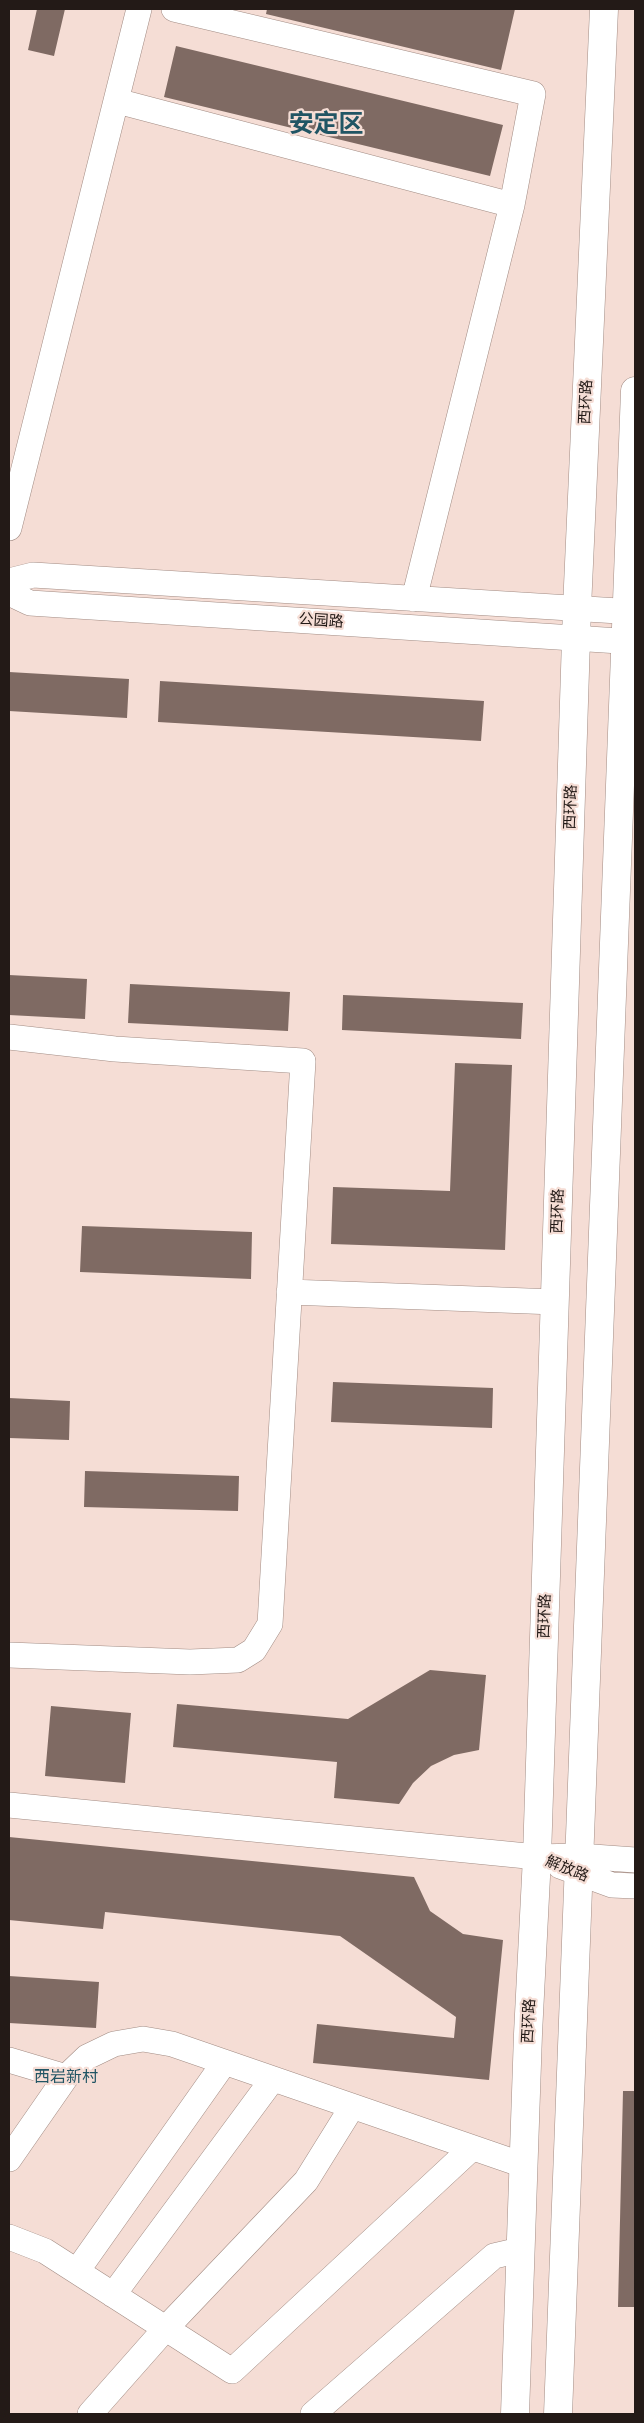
<!DOCTYPE html>
<html>
<head>
<meta charset="utf-8">
<style>
  body { margin:0 }
  #map { position:relative; width:644px; height:2423px; overflow:hidden; background:#f5ddd5; font-family:"IBM Plex Sans",sans-serif }
  canvas { display:block }
  .frame { position:absolute; inset:0; border:10px solid #231a17; pointer-events:none }
</style>
</head>
<body>
<div id="map">
<canvas width="644" height="2423"></canvas>
<div class="frame"></div>
</div>
<script>
const context = document.querySelector('canvas').getContext('2d');
context.lineJoin = 'round';
function paint(path, color) { context.fillStyle = color; context.fill(path, 'evenodd'); }
const poly = rows => new Path2D(rows.map(r => 'M' + r).join(''));
function stroke(path, color, width, dash) { context.strokeStyle = color; context.lineWidth = width; context.lineCap = dash ? 'butt' : 'round'; context.setLineDash(dash || []); context.stroke(path); }
function drawText(font, color, halo, rows, align = 'center') {
  context.font = font + ' "IBM Plex Sans","Noto Sans SC",sans-serif'; context.lineWidth = 4.5; context.setLineDash([]); context.textBaseline = 'middle'; context.strokeStyle = halo; context.fillStyle = color; for (const [text, x, y, turn = 0] of rows) {
    context.save(); context.translate(x, y); context.rotate((+turn || 0) * Math.PI / 180); context.textAlign = isNaN(turn) ? turn : align; if (halo) context.strokeText(text, 0, 0); context.fillText(text, 0, 0); context.restore();
  }
}
const building = poly([
  [37,9,65,9,54,56,28,50],
  [267,9,515,9,501,70,266,14],
  [176,46,503,125,490,176,164,97],
  [9,672,129,679,127,718,9,711],
  [160,681,484,701,481,741,158,722],
  [9,975,87,979,85,1019,9,1015],
  [130,984,290,992,288,1031,128,1023],
  [343,995,523,1003,521,1039,342,1030],
  [455,1063,512,1065,505,1250,331,1244,333,1187,450,1191],
  [82,1226,252,1232,251,1279,80,1272],
  [333,1382,493,1388,492,1428,331,1422],
  [9,1398,70,1401,69,1440,9,1438],
  [85,1471,239,1476,238,1511,84,1507],
  [430,1670,486,1675,479,1750,454,1755,431,1766,413,1783,399,1804,334,1798,337,1762,173,1747,177,1704,348,1719],
  [51,1706,131,1713,125,1783,45,1776],
  [9,1837,414,1877,430,1911,463,1934,503,1940,489,2080,313,2063,317,2024,454,2038,456,2017,340,1936,105,1912,103,1929,9,1920],
  [9,1976,99,1982,96,2028,9,2023],
  [623,2091,635,2091,635,2307,618,2307]
]);
const minor = poly([
  [174,9,533,94,512,205,414,599],
  [117,101,512,205],
  [9,528,139,9],
  [9,581,33,575,635,612],
  [9,593,30,603,635,642],
  [9,1037,115,1049,303,1061,270,1624,254,1650,238,1660,190,1662,9,1655],
  [289,1292,555,1302],
  [9,1805,537,1857,579,1856,635,1860],
  [560,1866,612,1885,635,1886],
  [9,2060,66,2077],
  [9,2159,66,2077,87,2057,114,2044,143,2039,172,2044,523,2165],
  [9,2237,45,2251,232,2371,472,2148],
  [77,2271,224,2063],
  [113,2295,272,2080],
  [90,2414,166,2328,306,2181,352,2107],
  [313,2414,494,2256,520,2250]
]);
const major = poly([
  [515,2414,528,2034,537,1857,577,608,604,9],
  [558,2414,635,391]
]);
const streetNames = [
  ["西环路",586,402,-87],
  ["公园路",321,621,4],
  ["西环路",571,807,-88],
  ["西环路",558,1211,-88],
  ["西环路",545,1616,-88],
  ["解放路",567,1869,22],
  ["西环路",529,2021,-87]
];
const neighbourhoodNames = [
  ["西岩新村",66,2077]
];
const townNames = [
  ["安定区",326,125]
];
paint(building, '#7f6a63');
stroke(minor, '#a28c84', 26);
stroke(major, '#a28c84', 29);
stroke(minor, '#fff', 25);
stroke(major, '#fff', 28);
drawText('15px', '#231a17', '#f5ddd5', streetNames);
drawText('16px', '#215564', '#f5ddd5', neighbourhoodNames);
drawText('bold 25px', '#215564', '#f5ddd5', townNames);
</script>
</body>
</html>
